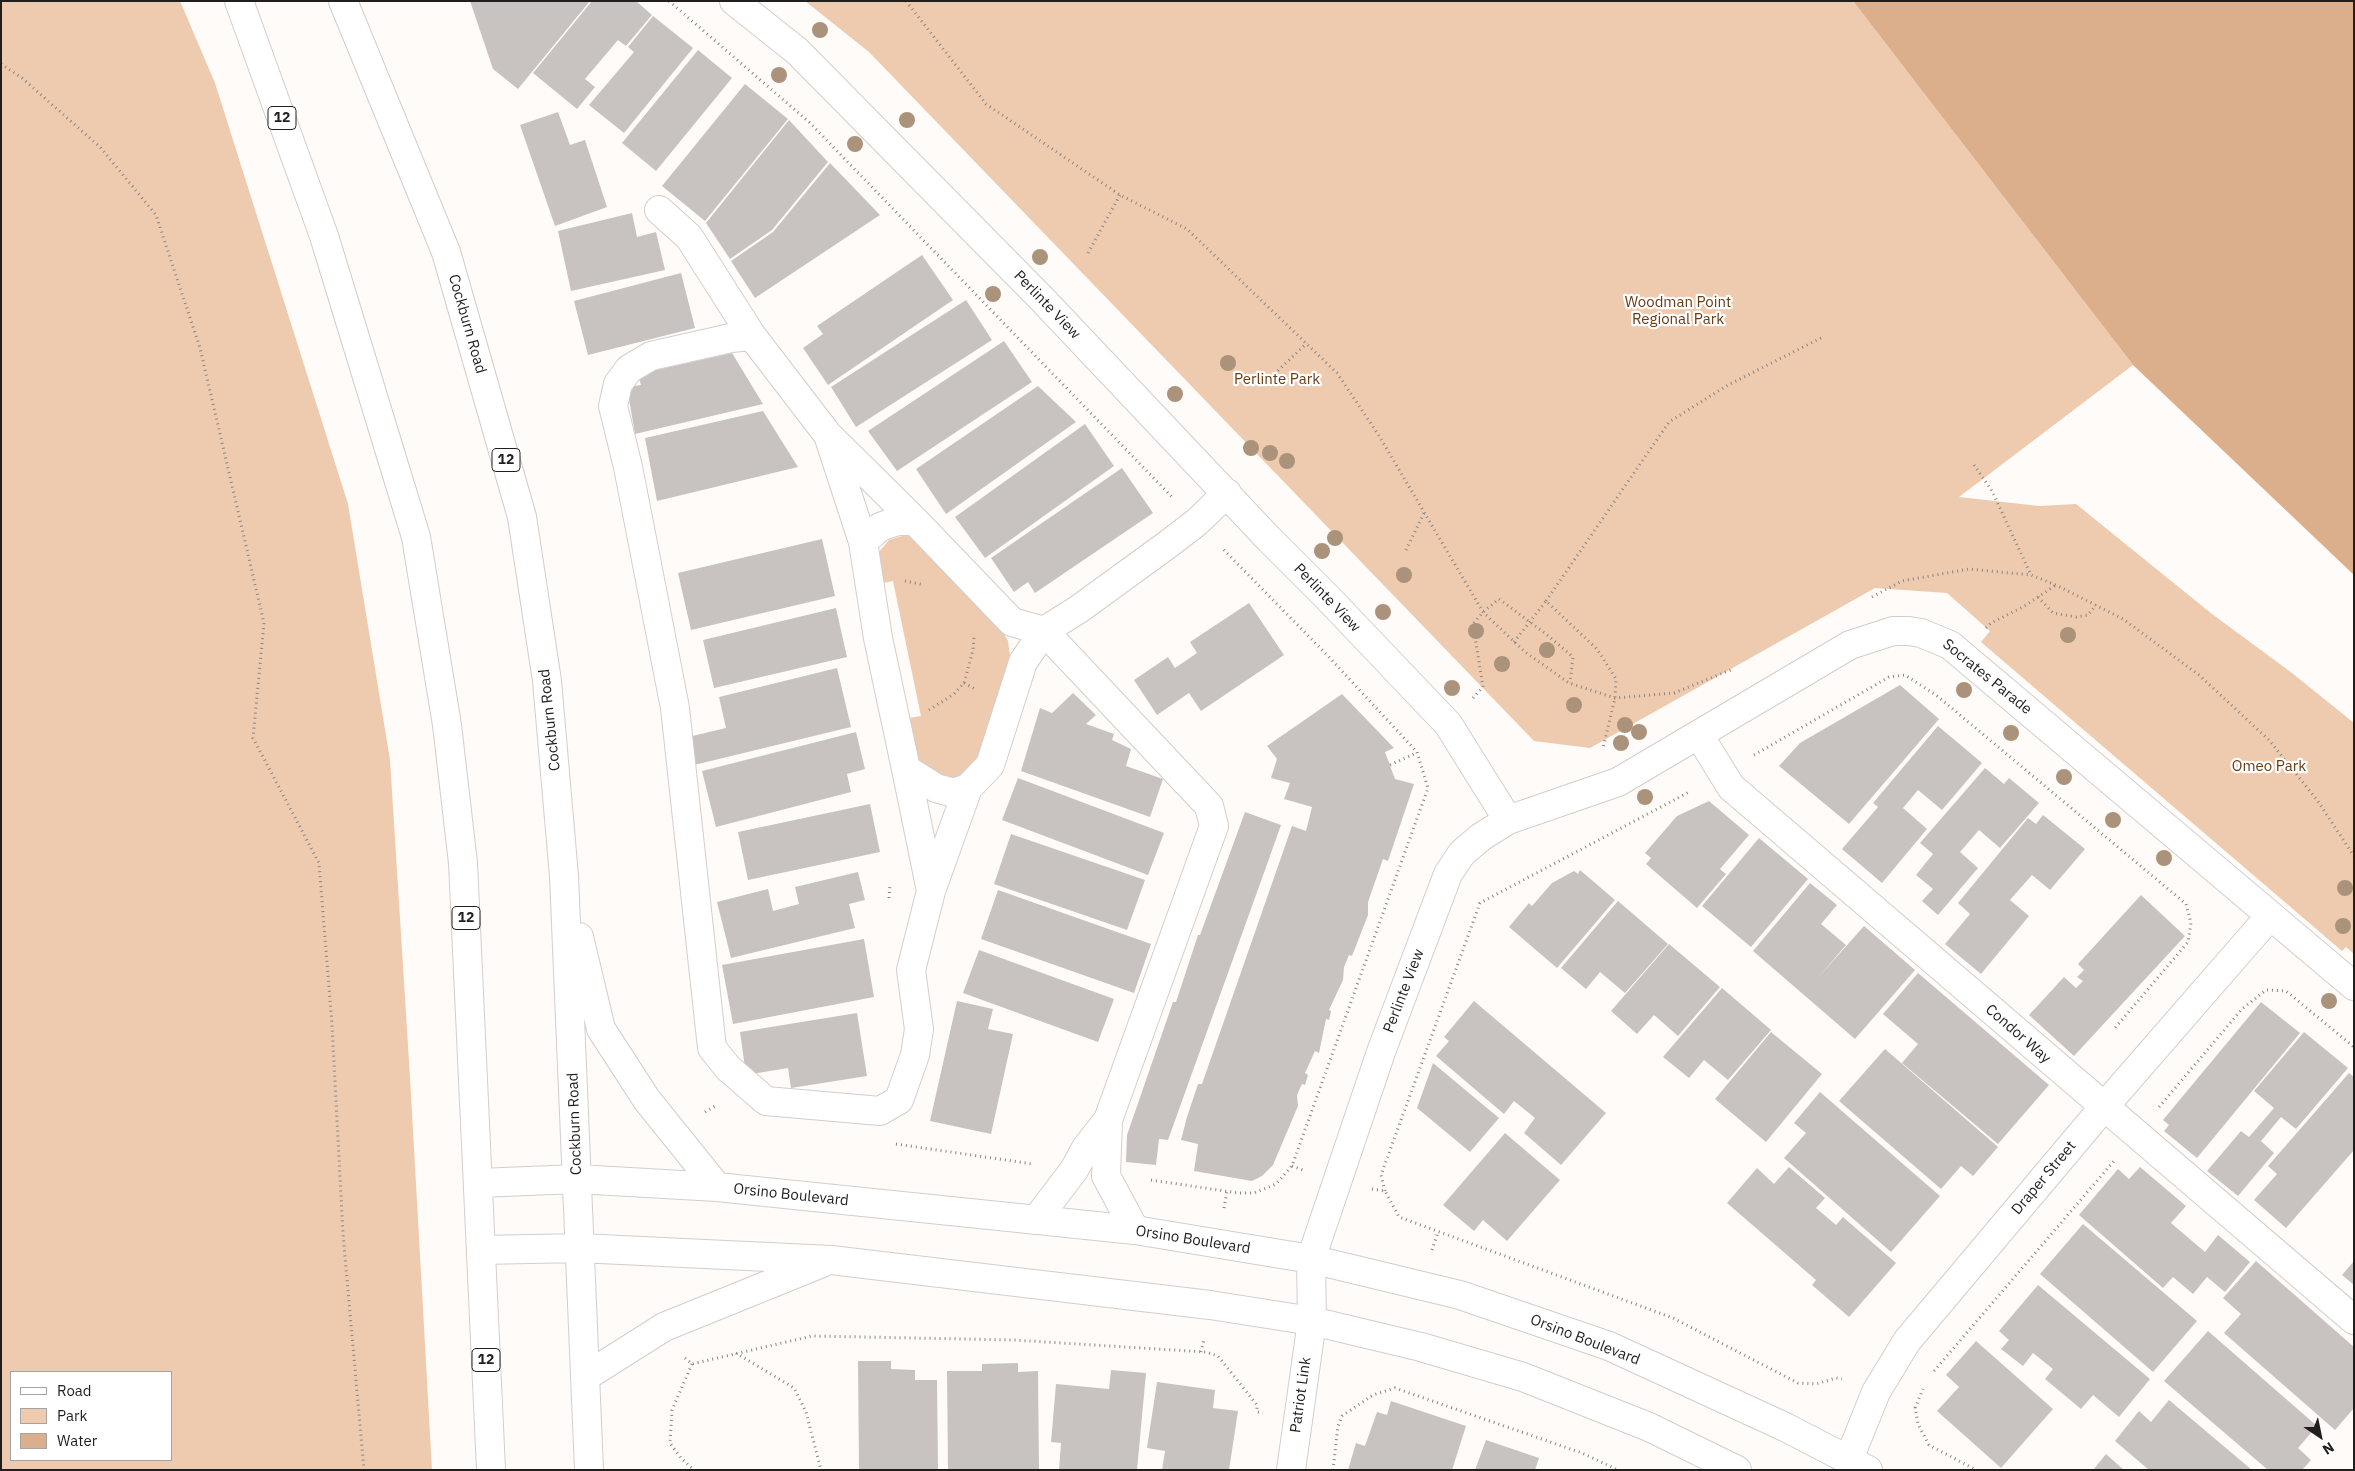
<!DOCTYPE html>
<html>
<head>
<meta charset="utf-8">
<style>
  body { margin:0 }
  #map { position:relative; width:2355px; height:1471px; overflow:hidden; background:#fefbf8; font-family:"IBM Plex Sans",sans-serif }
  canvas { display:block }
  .frame { position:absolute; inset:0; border:2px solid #211f1e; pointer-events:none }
  .legend { position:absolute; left:10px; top:1371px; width:162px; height:90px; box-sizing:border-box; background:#fff; border:1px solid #a6a5a5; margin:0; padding:6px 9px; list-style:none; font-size:15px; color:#211f1e }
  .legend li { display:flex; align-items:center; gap:10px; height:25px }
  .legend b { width:25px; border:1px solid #a6a5a5 }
  .north { position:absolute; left:2295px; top:1411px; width:50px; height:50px; -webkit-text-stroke:4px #fff; paint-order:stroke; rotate:146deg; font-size:14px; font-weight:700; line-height:20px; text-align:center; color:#211f1e }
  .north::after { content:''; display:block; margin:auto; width:18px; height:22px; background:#211f1e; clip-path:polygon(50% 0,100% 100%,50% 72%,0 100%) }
</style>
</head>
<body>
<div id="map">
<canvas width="2355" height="1471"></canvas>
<div class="frame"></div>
<ul class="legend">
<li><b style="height:6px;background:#fff"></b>Road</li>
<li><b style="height:14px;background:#eecaaf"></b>Park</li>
<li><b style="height:14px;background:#dcaf8c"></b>Water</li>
</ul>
<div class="north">N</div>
</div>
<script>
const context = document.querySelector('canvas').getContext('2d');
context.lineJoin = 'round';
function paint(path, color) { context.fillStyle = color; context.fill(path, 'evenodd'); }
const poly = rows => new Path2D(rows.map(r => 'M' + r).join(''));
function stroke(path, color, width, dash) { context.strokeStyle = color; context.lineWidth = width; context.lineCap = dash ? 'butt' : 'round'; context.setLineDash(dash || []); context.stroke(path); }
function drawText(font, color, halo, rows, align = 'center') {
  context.font = font + ' "IBM Plex Sans",sans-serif'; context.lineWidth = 4.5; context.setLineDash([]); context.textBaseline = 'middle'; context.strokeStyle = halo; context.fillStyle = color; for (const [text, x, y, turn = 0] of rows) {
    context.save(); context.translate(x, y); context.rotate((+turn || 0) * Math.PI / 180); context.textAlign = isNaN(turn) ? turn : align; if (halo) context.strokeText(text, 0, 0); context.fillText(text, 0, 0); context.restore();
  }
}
const green = poly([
  [1,1,180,1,215,83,348,504,390,760,410,1077,432,1470,1,1470],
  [11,1372,171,1372,171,1460,11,1460],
  [805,1,1853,1,2133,365,1959,497,2039,506,2076,504,2212,614,2292,673,2354,723,2354,954,2346,947,2342,951,1981,642,1990,631,1947,593,1875,588,1590,748,1534,741,869,52],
  [902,536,910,536,922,543,999,625,1008,641,1010,656,974,767,960,776,948,779,915,758,903,719,921,716,893,581,878,584,872,560,889,540]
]);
const water = poly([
  [1853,1,2354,1,2354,575,2133,365]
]);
const building = poly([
  [470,1,590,1,518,89,493,69],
  [592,1,636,1,652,15,626,46,618,40,585,79,595,87,577,109,533,73],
  [653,16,693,48,624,133,589,105,634,52,628,47],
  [698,50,732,78,656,171,622,143],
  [745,84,788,119,705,221,662,186],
  [558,112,570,145,585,140,607,207,555,226,520,125],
  [789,120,828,162,772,230,730,259,706,223],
  [830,163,880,215,755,298,731,261,773,232],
  [632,213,637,237,656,232,665,270,571,291,558,231],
  [922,255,953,300,828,385,803,348,823,334,817,326],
  [681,273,695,328,588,355,574,301],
  [966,300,992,340,856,427,831,387],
  [1004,341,1032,382,897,471,868,431],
  [732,353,763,404,635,434,627,387,641,385,638,374],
  [1038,386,1076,422,946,514,916,469],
  [763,411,798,467,657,501,645,438],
  [1085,424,1114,466,985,558,955,517],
  [1122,468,1153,513,1035,593,1028,582,1014,592,991,558],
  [822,539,835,596,691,630,678,573],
  [1249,603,1284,655,1201,711,1189,693,1157,715,1134,680,1168,657,1175,668,1197,653,1190,642],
  [836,608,847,657,714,688,703,640],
  [837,668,851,727,694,765,688,737,726,728,719,697],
  [1900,685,1939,719,1849,824,1779,766,1800,743],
  [1073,693,1096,715,1086,724,1114,734,1112,740,1131,749,1126,766,1163,779,1150,817,1021,771,1040,708,1052,713],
  [1342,694,1394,748,1385,752,1395,779,1414,784,1388,861,1383,859,1368,902,1368,915,1352,956,1349,955,1344,967,1343,980,1329,1010,1331,1011,1329,1020,1326,1019,1319,1053,1315,1051,1305,1073,1308,1075,1305,1085,1302,1084,1297,1095,1298,1106,1273,1165,1262,1176,1252,1181,1194,1171,1198,1144,1181,1140,1187,1117,1198,1084,1202,1084,1292,826,1306,831,1312,807,1284,799,1290,783,1271,778,1277,759,1267,746],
  [1938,726,1982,763,1942,810,1918,790,1903,808,1927,829,1882,883,1842,849,1878,807,1873,803],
  [856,732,865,769,847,774,851,792,716,827,702,771],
  [1985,768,2004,784,2009,778,2039,803,2000,848,1979,830,1960,852,1978,868,1938,915,1922,901,1933,889,1916,875,1933,854,1920,843],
  [1018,778,1164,833,1148,875,1002,820],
  [1709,801,1749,835,1720,869,1726,874,1697,908,1646,864,1651,858,1645,853,1677,816],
  [870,804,880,852,748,880,738,832],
  [1245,812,1281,825,1270,856,1168,1140,1159,1139,1156,1165,1126,1162,1127,1135,1173,1002,1176,1002,1198,935,1200,935],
  [2043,815,2085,849,2050,890,2032,875,2010,900,2029,916,1981,974,1945,944,1970,914,1958,903,2028,818,2036,824],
  [1011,834,1145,880,1127,930,994,884],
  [1759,838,1808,879,1751,947,1702,906],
  [1580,870,1615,900,1557,968,1509,927,1529,903,1532,906,1552,883,1574,871,1578,874],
  [858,872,865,900,849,904,855,928,731,958,717,902,768,889,773,911,799,904,795,887],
  [1810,883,1837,905,1821,924,1846,945,1817,979,1864,926,1915,970,1855,1039,1753,951],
  [998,890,1151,944,1134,993,981,939],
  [2141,895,2185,936,2074,1056,2029,1015,2064,977,2076,988,2083,981,2077,977,2084,970,2078,964],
  [1618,901,1668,944,1625,993,1600,972,1586,989,1561,968],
  [864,939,874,997,733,1024,722,965],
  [1669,944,1720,987,1678,1036,1654,1015,1637,1034,1611,1011],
  [979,950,1114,999,1098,1042,963,993],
  [1918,973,2049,1085,1998,1144,1902,1063,1918,1044,1883,1014],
  [1722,988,1771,1030,1728,1080,1704,1060,1689,1078,1663,1057],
  [957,1001,993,1009,988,1029,1013,1034,991,1134,930,1121],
  [1474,1001,1606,1113,1561,1165,1524,1133,1535,1118,1514,1101,1504,1114,1436,1056,1449,1041,1444,1037],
  [2261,1002,2300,1033,2197,1158,2164,1131,2169,1125,2163,1120],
  [857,1013,867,1076,791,1088,788,1068,746,1075,740,1032],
  [1771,1032,1822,1074,1766,1142,1715,1099],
  [2304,1032,2348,1068,2296,1129,2281,1117,2261,1141,2274,1153,2238,1196,2207,1171,2241,1131,2249,1137,2274,1108,2254,1091],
  [1885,1049,1998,1147,1973,1176,1961,1166,1941,1189,1839,1101],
  [1433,1063,1499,1118,1470,1152,1417,1108],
  [2349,1073,2354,1077,2354,1150,2286,1228,2254,1200,2277,1174,2268,1166],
  [1820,1092,1940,1196,1891,1252,1784,1158,1806,1133,1794,1123],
  [1505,1133,1560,1180,1507,1241,1483,1220,1474,1231,1443,1205],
  [1789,1167,1825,1198,1816,1208,1836,1225,1843,1217,1896,1263,1849,1317,1812,1285,1816,1280,1727,1203,1757,1168,1774,1184],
  [2140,1167,2186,1206,2171,1223,2205,1252,2218,1235,2250,1262,2225,1292,2207,1277,2193,1294,2173,1277,2163,1288,2079,1215,2118,1169,2129,1179],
  [2083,1224,2197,1321,2153,1372,2040,1274],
  [2256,1261,2354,1347,2354,1408,2335,1430,2224,1333,2241,1314,2223,1298],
  [2354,1261,2354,1285,2342,1275],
  [2038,1285,2150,1379,2119,1417,2093,1395,2081,1409,2045,1379,2053,1369,2033,1353,2023,1366,2001,1349,2009,1340,1999,1331],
  [2208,1331,2317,1426,2298,1448,2311,1460,2302,1470,2268,1470,2164,1381],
  [1976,1341,2053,1409,2001,1468,1937,1411,1959,1387,1946,1375],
  [858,1361,891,1361,891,1369,915,1370,915,1380,937,1380,938,1470,859,1470],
  [1018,1363,1018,1372,1038,1371,1039,1470,948,1470,947,1371,982,1371,982,1364],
  [1111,1370,1146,1373,1137,1470,1059,1470,1061,1443,1051,1442,1056,1384,1109,1389],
  [1157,1382,1215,1390,1213,1408,1238,1411,1229,1470,1162,1470,1165,1451,1147,1448],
  [2169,1400,2252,1470,2149,1470,2115,1441,2139,1411,2151,1422],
  [1391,1401,1466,1426,1452,1470,1348,1470,1356,1443,1365,1446,1377,1412,1387,1415],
  [1486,1440,1539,1458,1535,1470,1475,1470],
  [2106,1454,2124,1470,2093,1470]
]);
const path = poly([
  [669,1,809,122,1172,497],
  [906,1,986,104,1120,195,1187,229,1337,373,1378,434,1483,612,1525,652,1569,683,1615,698,1674,693,1733,669],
  [1,64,22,78,100,147,156,215,200,348,264,623,253,738,319,863,332,1025,343,1234,364,1470],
  [1088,253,1120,195],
  [1267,381,1307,343],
  [1974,465,1992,491,2031,575],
  [1406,550,1424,513],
  [905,581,924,585],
  [1872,597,1902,581,1969,569,2031,575,2056,585,2123,619,2199,675,2269,740,2317,800,2354,856],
  [2038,597,2053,613,2076,617,2088,615,2096,605],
  [1546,601,1669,422,1728,385,1821,338],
  [1986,628,1991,623,2023,607,2056,585],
  [1514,642,1546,601,1597,649,1616,679,1615,698,1603,748],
  [964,683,977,690],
  [1473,698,1483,687,1473,624,1483,612,1499,599,1546,634,1573,657,1570,683],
  [929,710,954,694,964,683,973,650,974,637],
  [1754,755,1889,677,1905,675,1936,695,2186,904,2191,923,2188,942,2115,1028],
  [1390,765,1416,753],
  [889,898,890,884],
  [2159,1107,2242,1009,2266,990,2286,991,2354,1047],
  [705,1112,717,1105],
  [896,1144,1033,1164],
  [1292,1166,1303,1170],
  [1151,1180,1238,1193,1254,1193,1276,1184,1292,1166,1428,788,1417,752,1328,656,1221,547],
  [1372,1189,1385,1191,1399,1217,1673,1318,1798,1383,1816,1384,1836,1378,1842,1379],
  [1385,1191,1381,1175,1480,903,1691,791],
  [1224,1208,1227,1191],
  [1432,1250,1438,1232],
  [1201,1352,1204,1340],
  [736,1353,794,1388,806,1412,821,1470],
  [685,1358,692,1364,812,1336,1014,1340,1206,1352,1218,1356,1257,1405,1257,1412,1263,1413],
  [692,1364,672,1410,670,1443,681,1458,694,1470],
  [1934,1371,2114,1161],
  [1915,1407,1918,1424,1929,1445,1976,1470],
  [1915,1408,1923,1389],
  [1333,1470,1338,1426,1342,1416,1373,1395,1395,1388,1582,1453,1618,1470]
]);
const minor = poly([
  [734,1,797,51,1042,299,1269,539,1328,598,1448,724,1508,820],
  [659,210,689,237,752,336,828,435,915,521],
  [752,336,731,338,651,356,629,369,618,384,613,406,628,467,675,708,712,1048,728,1068,766,1101,880,1111,899,1100,915,1055,919,1029,911,970,931,891,968,788],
  [829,438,863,542],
  [897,521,915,521,1012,622,1044,631,1023,662,990,765,968,788,954,793,936,788,906,769,878,638,863,542,880,527,897,521],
  [1699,735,1731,787,2354,1320],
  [906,769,931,891],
  [1036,1220,1074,1170,1086,1148,1108,1120],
  [1135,1230,1106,1176,1108,1120,1214,826,1209,806,1044,631,1079,609,1167,545,1197,522,1227,493],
  [1849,1459,1876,1392,1907,1341,2103,1108,2270,916],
  [1291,1470,1312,1321,1311,1259,1381,1052,1448,874,1462,853,1481,837,1508,820,1618,782,1850,645,1893,631,1909,631,1921,633,1950,645,2354,986]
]);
const major = poly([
  [239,1,324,236,416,537,447,725,463,863,491,1470],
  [343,1,446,252,522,517,547,681,564,876,589,1470],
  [579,937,601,1029,647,1100,717,1187],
  [479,1183,577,1179,717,1187,1135,1230,1311,1259,1460,1295,1609,1346,1785,1427,1868,1470],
  [482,1250,579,1248,831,1260,1210,1305,1312,1321,1421,1347,1523,1377,1649,1427,1737,1470],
  [585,1377,664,1327,822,1263]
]);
const trees = [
  [820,30],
  [779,75],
  [907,120],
  [855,144],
  [1040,257],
  [993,294],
  [1228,363],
  [1175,394],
  [1251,448],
  [1270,453],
  [1287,461],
  [1335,538],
  [1322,551],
  [1404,575],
  [1383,612],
  [1476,631],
  [2068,635],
  [1547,650],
  [1502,664],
  [1452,688],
  [1964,690],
  [1574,705],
  [1625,725],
  [1639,732],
  [2011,733],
  [1621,743],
  [2064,777],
  [1645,797],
  [2113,820],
  [2164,858],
  [2345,888],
  [2343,926],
  [2329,1001]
];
const shields = [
  [282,118,28],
  [506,460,28],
  [466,918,28],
  [486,1360,28]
];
const shieldNames = [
  ["12",282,118],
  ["12",506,460],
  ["12",466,918],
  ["12",486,1360]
];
const parkNames = [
  ["Woodman Point",1678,303],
  ["Regional Park",1678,320],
  ["Perlinte Park",1277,380],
  ["Omeo Park",2269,767]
];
const streetNames = [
  ["Perlinte View",1047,305,46],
  ["Cockburn Road",467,324,74],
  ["Perlinte View",1327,598,46],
  ["Socrates Parade",1987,677,39],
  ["Cockburn Road",550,720,-96],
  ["Perlinte View",1404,991,-69],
  ["Condor Way",2018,1034,41],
  ["Cockburn Road",575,1124,-92],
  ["Draper Street",2044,1178,-50],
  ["Orsino Boulevard",791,1195,6],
  ["Orsino Boulevard",1193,1240,9],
  ["Orsino Boulevard",1585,1340,21],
  ["Patriot Link",1301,1395,-82]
];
paint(green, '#eecaaf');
paint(water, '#dcaf8c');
paint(building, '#c8c3c0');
stroke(minor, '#d3cecb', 30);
stroke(major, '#d3cecb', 30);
stroke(path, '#888684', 3, [1, 4]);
stroke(minor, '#fff', 28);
stroke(major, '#fff', 28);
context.fillStyle = '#ab927b';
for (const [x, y] of trees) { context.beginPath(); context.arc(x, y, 8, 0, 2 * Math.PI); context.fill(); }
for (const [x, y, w] of shields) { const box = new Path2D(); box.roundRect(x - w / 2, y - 11.5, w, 23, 4); context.fillStyle = '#fff'; context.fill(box); stroke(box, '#211f1e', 1); }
drawText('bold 14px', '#211f1e', null, shieldNames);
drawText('15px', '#673c14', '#fff', parkNames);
drawText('15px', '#211f1e', '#fff', streetNames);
</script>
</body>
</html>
